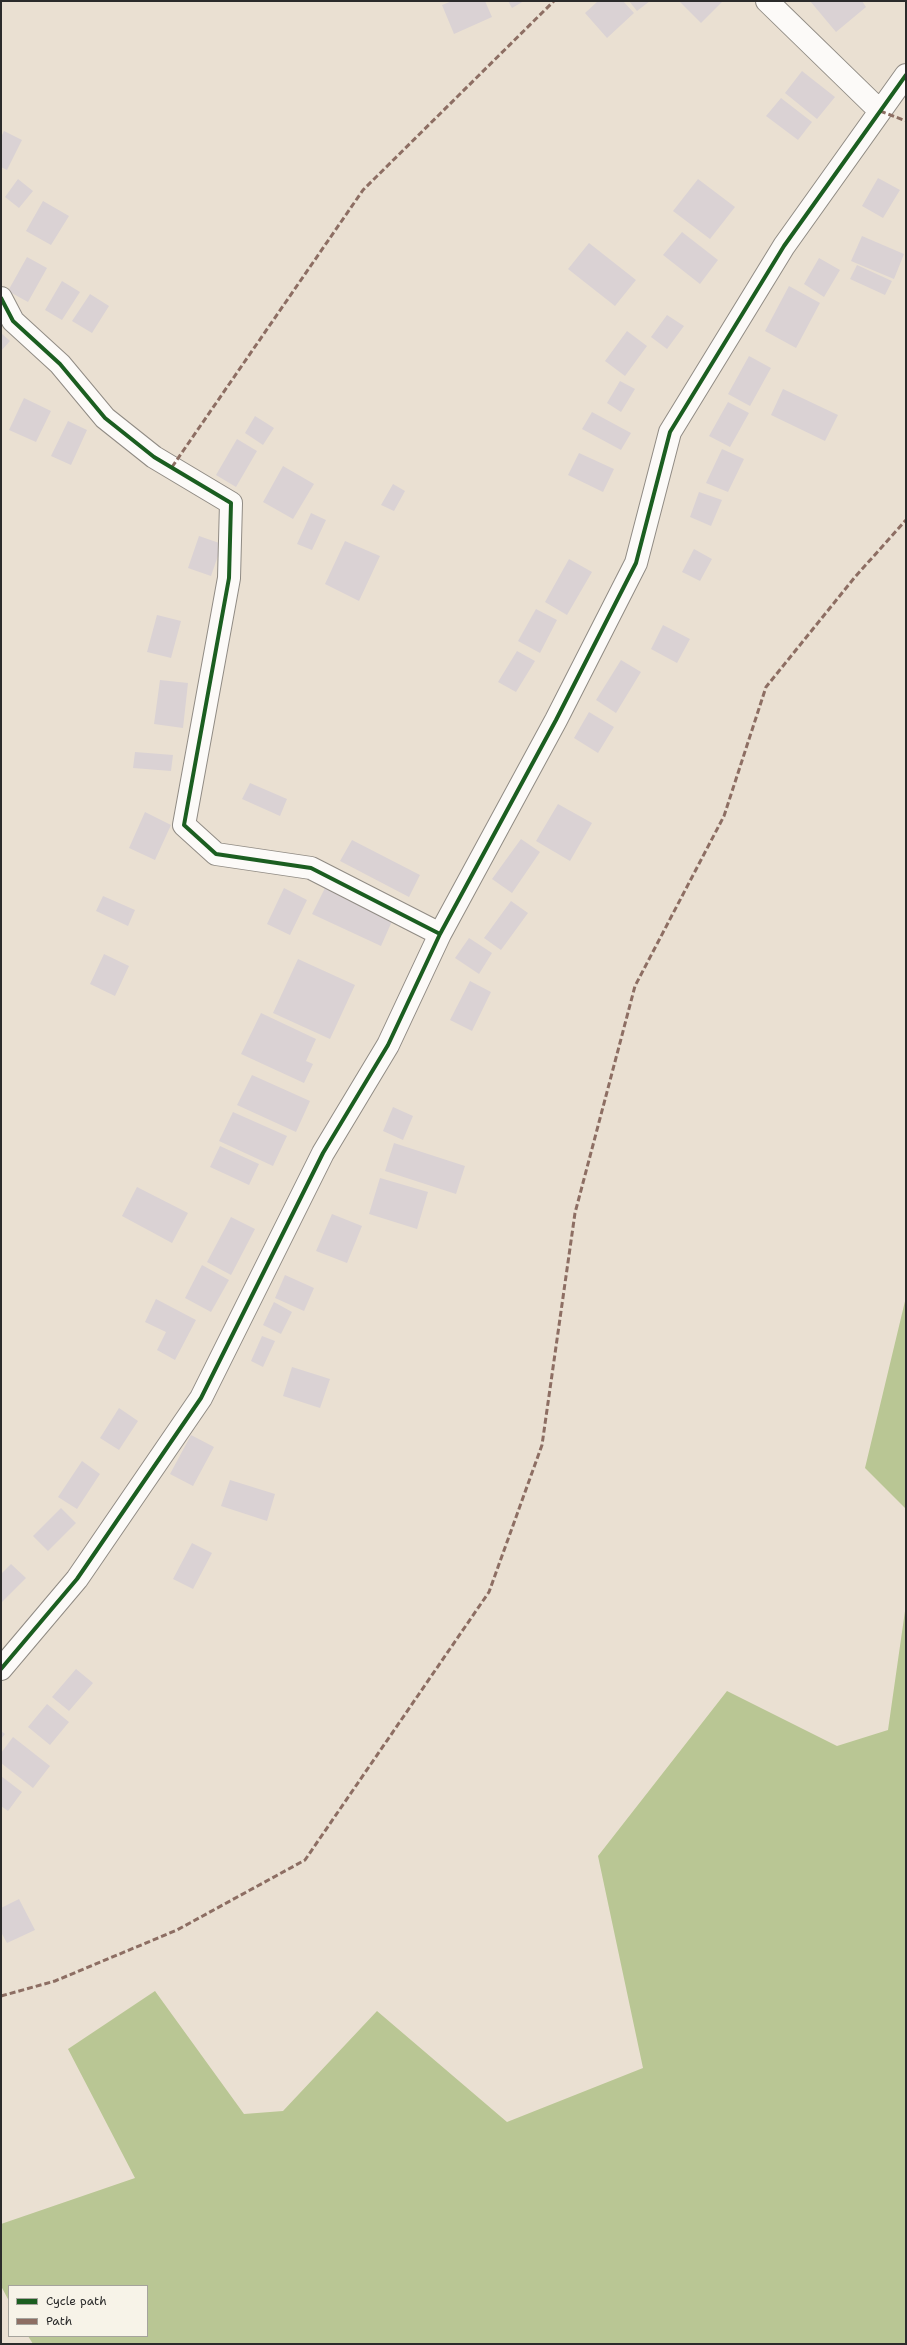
<!DOCTYPE html>
<html>
<head>
<meta charset="utf-8">
<style>
  body { margin:0 }
  #map { position:relative; width:907px; height:2345px; overflow:hidden; background:#eae0d2; font-family:"Shantell Sans",sans-serif }
  canvas { display:block }
  .frame { position:absolute; inset:0; border:2px solid #2b2b2b; pointer-events:none }
  .legend { position:absolute; left:8px; top:2285px; width:140px; height:52px; box-sizing:border-box; background:#f7f3e8; border:1px solid #a5a39c; margin:0; padding:5px 7px; list-style:none; font-size:12px; color:#2b2b2b }
  .legend li { display:flex; align-items:center; gap:8px; height:20px }
  .legend b { width:20px; border:1px solid #a5a39c }
</style>
</head>
<body>
<div id="map">
<canvas width="907" height="2345"></canvas>
<div class="frame"></div>
<ul class="legend">
<li><b style="height:5px;background:#1b5e20"></b>Cycle path</li>
<li><b style="height:5px;background:#8d6e63"></b>Path</li>
</ul>
</div>
<script>
const context = document.querySelector('canvas').getContext('2d');
context.lineJoin = 'round';
function paint(path, color) { context.fillStyle = color; context.fill(path, 'evenodd'); }
const poly = rows => new Path2D(rows.map(r => 'M' + r).join(''));
function stroke(path, color, width, dash) { context.strokeStyle = color; context.lineWidth = width; context.lineCap = dash ? 'butt' : 'round'; context.setLineDash(dash || []); context.stroke(path); }
const forest = poly([
  [906,1297,906,1509,865,1468],
  [906,1604,906,2344,33,2344,28,2336,147,2336,147,2286,9,2286,9,2301,1,2286,1,2224,135,2178,68,2049,155,1991,244,2114,283,2111,377,2011,507,2122,643,2068,598,1856,727,1691,837,1746,888,1730]
]);
const building = poly([
  [452,1,485,1,492,17,454,34,442,5],
  [508,1,524,1,512,8],
  [598,1,623,1,634,13,607,38,585,13],
  [629,1,650,1,637,11],
  [679,1,723,1,701,23],
  [810,1,862,1,866,7,836,32],
  [802,71,835,97,817,119,785,93],
  [781,98,812,122,798,140,766,116],
  [4,131,22,140,7,170,1,167,1,137],
  [878,178,900,190,883,218,862,206],
  [18,179,33,191,19,208,5,197],
  [698,179,735,207,710,239,673,211],
  [43,201,69,216,51,245,26,231],
  [682,232,718,260,700,284,663,255],
  [862,236,904,254,894,279,851,261],
  [589,243,636,280,615,306,568,269],
  [27,257,47,268,28,302,8,291],
  [819,258,840,270,824,297,804,284],
  [857,265,892,281,885,295,850,279],
  [62,281,80,292,62,320,45,310],
  [789,286,820,303,796,348,765,331],
  [90,294,109,306,92,333,72,321],
  [667,315,684,326,667,349,651,337],
  [627,331,647,346,625,376,605,361],
  [1,333,10,341,1,351],
  [749,356,771,368,750,406,728,394],
  [620,381,635,389,621,412,607,403],
  [783,389,838,415,825,441,771,415],
  [24,398,51,411,36,442,9,430],
  [728,402,749,413,730,447,709,436],
  [592,412,631,433,621,450,582,429],
  [255,416,274,428,263,445,245,433],
  [68,421,87,430,71,465,51,456],
  [237,439,257,451,236,487,216,475],
  [722,449,744,459,728,492,706,483],
  [579,453,614,469,603,492,568,475],
  [283,466,314,484,293,519,263,502],
  [393,484,405,491,394,511,381,505],
  [699,492,722,500,711,526,690,517],
  [311,513,326,520,312,550,297,544],
  [199,536,222,544,211,576,188,568],
  [345,541,380,556,359,601,325,584],
  [694,549,712,559,700,581,682,572],
  [569,559,592,572,567,615,545,602],
  [536,609,557,620,540,653,518,641],
  [157,615,181,621,171,658,147,652],
  [663,625,690,639,677,663,651,649],
  [517,651,535,661,516,692,498,682],
  [621,660,641,672,616,713,596,700],
  [160,680,188,683,183,728,154,724],
  [589,712,614,727,598,753,574,738],
  [135,752,173,755,171,771,133,768],
  [250,783,287,799,280,816,242,799],
  [558,804,592,823,570,861,536,841],
  [145,812,171,825,155,860,129,848],
  [521,839,540,852,512,893,492,879],
  [352,840,420,875,409,897,340,861],
  [284,888,307,900,290,935,267,924],
  [325,888,393,919,381,946,312,914],
  [103,896,135,910,128,926,96,911],
  [511,901,528,913,501,950,484,938],
  [469,938,492,953,479,974,455,958],
  [104,954,129,966,115,996,90,984],
  [298,959,355,985,330,1039,273,1013],
  [470,981,491,992,472,1031,450,1020],
  [261,1013,316,1039,306,1061,313,1064,304,1083,241,1054],
  [252,1075,310,1101,296,1132,237,1105],
  [393,1107,413,1116,403,1140,383,1131],
  [233,1112,287,1136,273,1166,219,1141],
  [394,1143,465,1166,456,1194,385,1171],
  [220,1146,259,1164,249,1185,210,1167],
  [380,1178,428,1192,417,1229,369,1214],
  [137,1187,188,1213,172,1243,122,1216],
  [332,1214,362,1226,347,1263,316,1251],
  [231,1217,255,1229,231,1275,207,1262],
  [202,1265,229,1280,211,1312,185,1298],
  [285,1275,314,1288,304,1311,275,1298],
  [156,1299,196,1320,175,1360,157,1350,166,1332,145,1322],
  [274,1302,292,1312,281,1334,263,1325],
  [262,1336,275,1341,263,1367,251,1361],
  [292,1367,330,1379,320,1408,283,1396],
  [119,1408,138,1421,119,1450,100,1438],
  [191,1435,214,1447,193,1486,170,1474],
  [82,1461,100,1474,77,1509,58,1497],
  [230,1480,275,1494,267,1521,221,1506],
  [61,1508,76,1523,48,1551,33,1536],
  [192,1543,212,1553,193,1589,173,1579],
  [11,1564,26,1578,1,1603,1,1574],
  [76,1669,93,1683,69,1711,52,1697],
  [47,1704,69,1722,50,1745,28,1727],
  [1,1731,5,1734,1,1739],
  [13,1737,50,1766,33,1788,1,1763,1,1753],
  [1,1776,22,1792,8,1811,1,1806],
  [19,1899,35,1930,7,1943,1,1932,1,1908]
]);
const street = poly([
  [767,1,880,111],
  [1,298,13,321,60,364,105,418,154,457,231,503,229,578,184,825,216,854,311,868,440,934],
  [1,1669,77,1579,201,1398,323,1153,388,1045,440,934,556,720,636,563,670,432,784,246,906,75]
]);
const quiet = poly([
  [880,111,906,121],
  [172,467,363,190,554,1],
  [1,1996,55,1981,177,1930,305,1860,489,1592,542,1445,575,1213,635,986,724,816,766,687,855,577,906,520]
]);
const cycleway = poly([
  [1,298,13,321,60,364,105,418,154,457,231,503,229,578,184,825,216,854,311,868,440,934],
  [1,1669,77,1579,201,1398,323,1153,388,1045,440,934,556,720,636,563,670,432,784,246,906,75]
]);
paint(forest, '#b9c694');
paint(building, '#dad2d4');
stroke(street, '#908b84', 24);
stroke(street, '#fcfaf8', 22);
stroke(quiet, '#8d6e63', 3, [6, 3]);
stroke(cycleway, '#1b5e20', 4);
</script>
</body>
</html>
